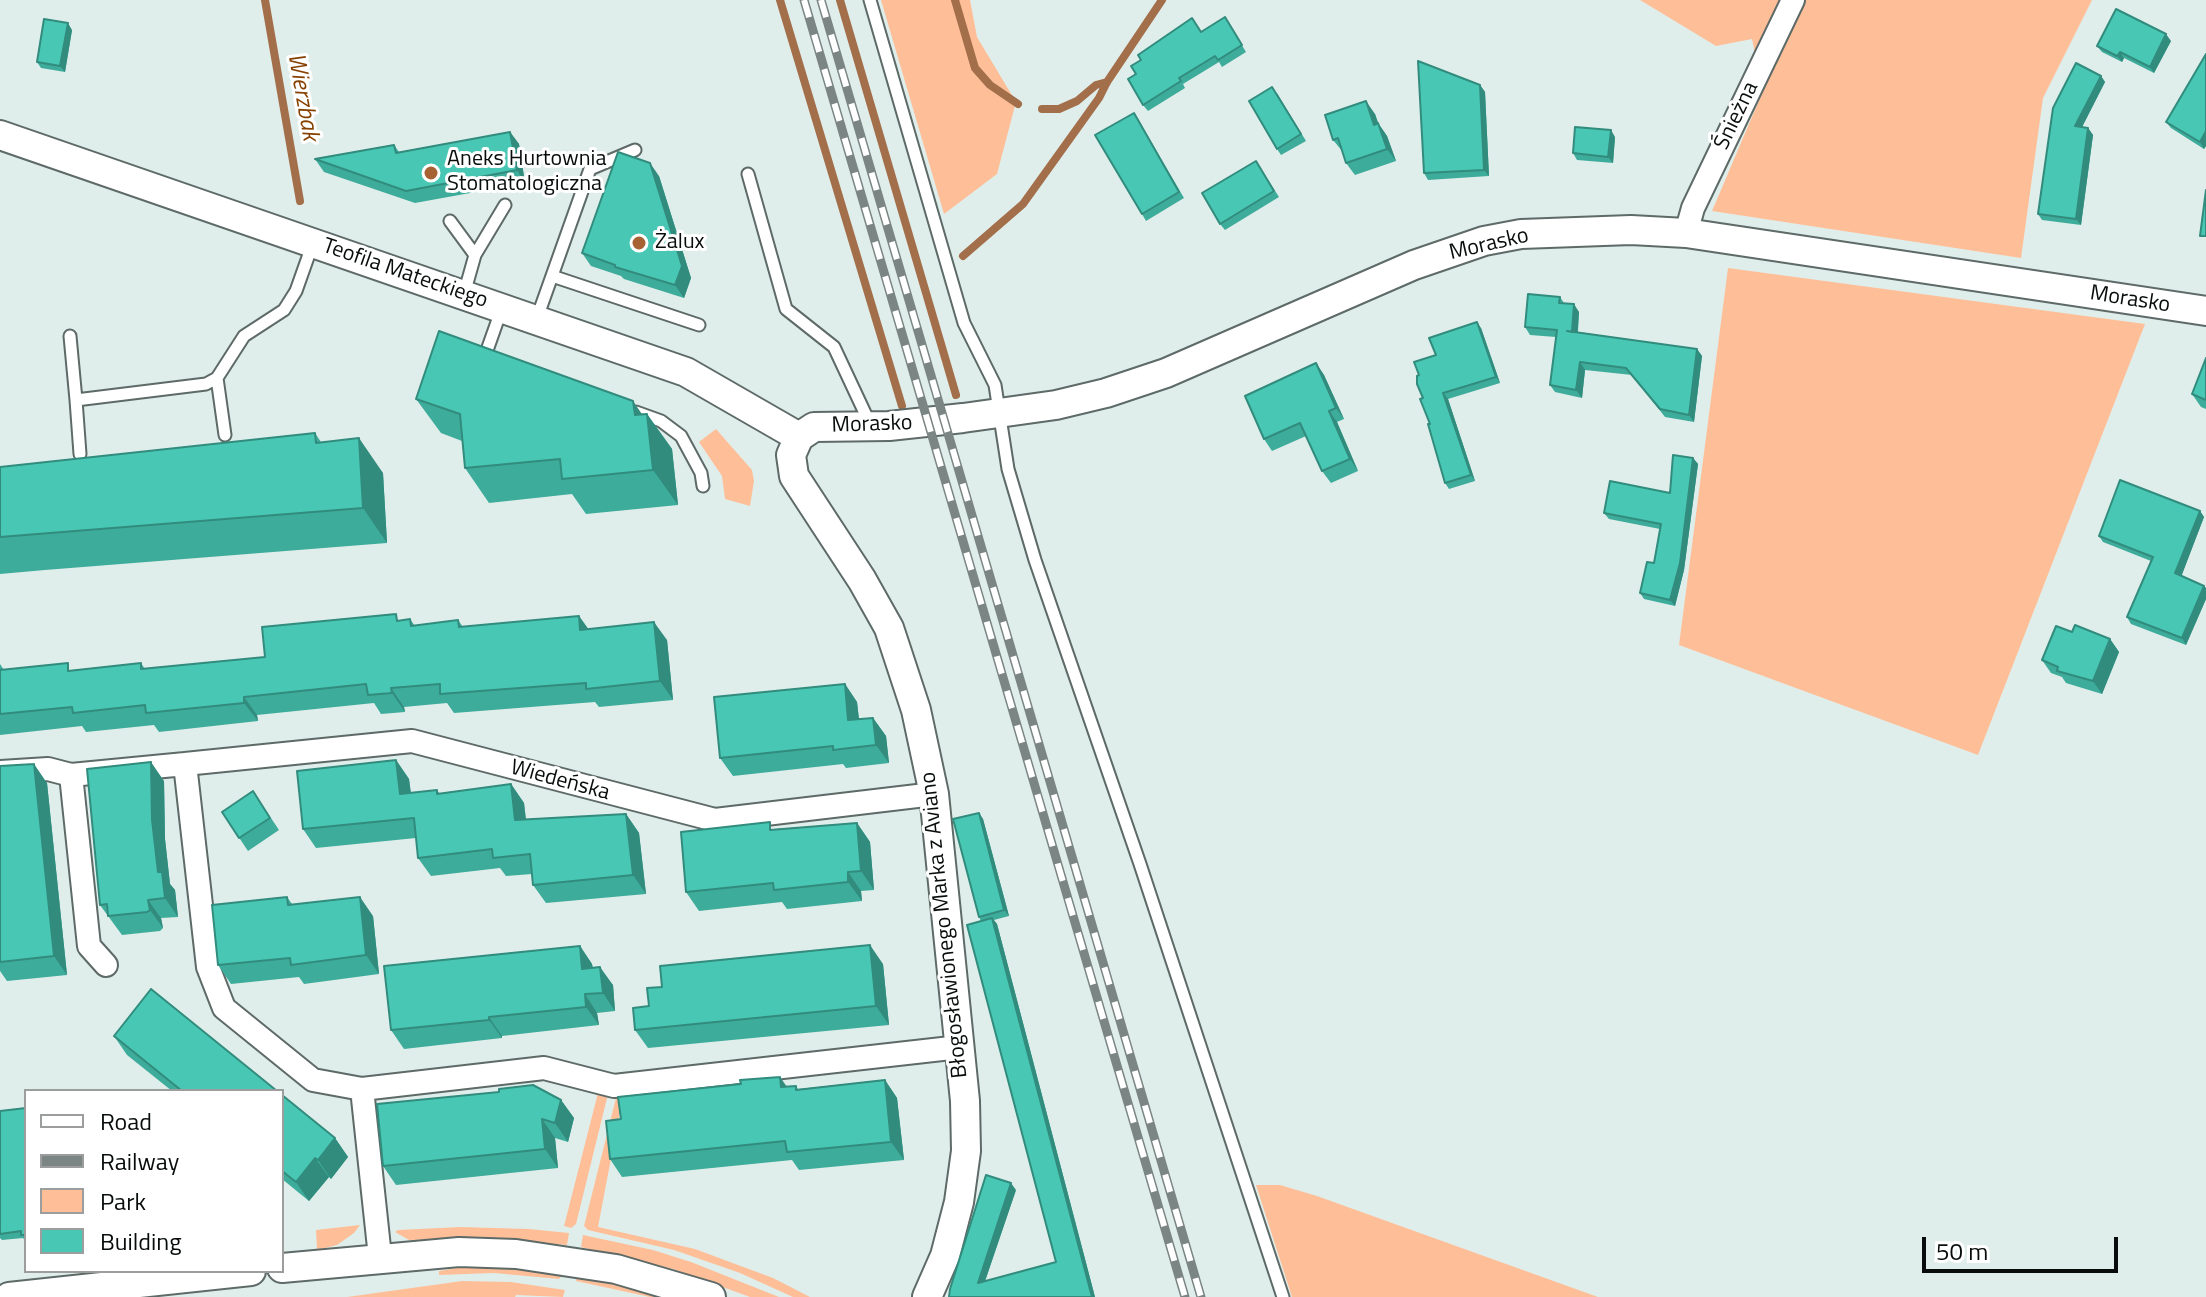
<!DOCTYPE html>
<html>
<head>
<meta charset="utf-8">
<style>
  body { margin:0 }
  #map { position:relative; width:2206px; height:1297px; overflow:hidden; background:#e0eeeb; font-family:"Titillium Web",sans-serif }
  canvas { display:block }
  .legend { position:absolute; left:24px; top:1089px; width:260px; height:184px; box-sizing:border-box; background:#fff; border:2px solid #9c9e9e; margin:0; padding:10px 14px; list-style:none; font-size:24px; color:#080d0c }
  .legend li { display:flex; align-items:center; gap:16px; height:40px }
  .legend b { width:40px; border:2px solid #9c9e9e }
  .scale { position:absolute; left:1922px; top:1237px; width:196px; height:36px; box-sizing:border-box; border:4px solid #080d0c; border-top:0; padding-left:10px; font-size:24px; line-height:28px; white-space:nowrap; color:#080d0c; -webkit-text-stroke:6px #fff; paint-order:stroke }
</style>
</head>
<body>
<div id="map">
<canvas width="2206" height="1297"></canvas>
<ul class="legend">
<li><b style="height:10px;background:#fff"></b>Road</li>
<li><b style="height:10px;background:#7b8583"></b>Railway</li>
<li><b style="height:22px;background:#febf98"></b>Park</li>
<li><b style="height:22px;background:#48c8b4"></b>Building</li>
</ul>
<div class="scale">50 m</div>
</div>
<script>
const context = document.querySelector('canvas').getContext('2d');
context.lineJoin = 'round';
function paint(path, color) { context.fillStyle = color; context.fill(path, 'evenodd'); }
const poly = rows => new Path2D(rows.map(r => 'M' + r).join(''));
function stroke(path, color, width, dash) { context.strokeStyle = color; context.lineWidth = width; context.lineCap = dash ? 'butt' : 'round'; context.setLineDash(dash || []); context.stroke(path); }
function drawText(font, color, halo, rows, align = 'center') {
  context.font = font + ' "Titillium Web",sans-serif'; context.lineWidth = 6; context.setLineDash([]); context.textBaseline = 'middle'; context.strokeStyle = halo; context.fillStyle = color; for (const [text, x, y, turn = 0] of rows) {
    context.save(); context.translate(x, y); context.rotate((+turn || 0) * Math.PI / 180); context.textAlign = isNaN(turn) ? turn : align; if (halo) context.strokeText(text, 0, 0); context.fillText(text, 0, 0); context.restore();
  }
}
const green = poly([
  [881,0,970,0,977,37,1016,102,997,174,944,214],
  [1640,0,2092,0,2043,98,2021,258,1712,211,1763,91,1752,39,1716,46],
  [1728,268,2145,324,1978,755,1679,645],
  [716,429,752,470,754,481,750,506,725,499,722,476,699,442],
  [599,1089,609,1090,576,1224,571,1228,564,1226],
  [618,1090,624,1090,598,1227,695,1249,773,1278,810,1297,793,1297,740,1273,674,1250,588,1230,584,1226],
  [1256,1185,1280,1185,1317,1196,1598,1297,1292,1297],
  [360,1225,354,1233,337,1245,317,1250,316,1230],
  [461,1227,529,1229,569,1233,567,1245,492,1238,409,1240,395,1232,398,1230],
  [583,1235,653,1250,691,1262,779,1297,750,1297,673,1269,581,1247],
  [470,1266,561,1272,561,1277,559,1279,494,1273,439,1275,439,1271],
  [577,1275,599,1279,669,1297,650,1297,576,1281],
  [462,1281,511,1282,565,1290,563,1297,516,1295,515,1297,347,1297]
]);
const stream = poly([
  [265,0,300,201],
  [780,0,902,406],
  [840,0,956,395],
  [955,0,975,68,990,85,1018,104],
  [1042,109,1059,109,1077,101,1096,85,1107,82],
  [963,256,1023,204,1099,98,1107,82,1162,0]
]);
const service = poly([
  [870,0,964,323,995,385,1008,469,1035,560,1140,864,1283,1297],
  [748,174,786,309,834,347,871,426],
  [450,221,475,255],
  [552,276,699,325],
  [464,294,475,255,505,205],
  [537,318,590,169,635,150],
  [70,336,76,400,206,384,217,378,244,336,284,310,296,291,313,243],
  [492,359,485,356,502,308],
  [217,378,225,435],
  [76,400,80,454],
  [636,412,661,421,681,436,701,473,703,486]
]);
const minor = poly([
  [1686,233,1693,208,1793,0],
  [0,772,48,769,71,775],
  [934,794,715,820,412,741,185,764,208,967,224,1008,313,1080,362,1089,544,1068,614,1086,960,1047],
  [106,965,89,946,71,775,185,764],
  [362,1089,380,1257]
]);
const tertiary = poly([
  [0,135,686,372,799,437],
  [799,437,814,427,889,426,963,418,1056,405,1106,393,1166,373,1414,265,1484,241,1521,234,1631,230,1686,233,2206,311],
  [799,437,791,455,794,476,862,580,889,628,916,710,934,794,965,1101,966,1151,959,1202,945,1256,927,1297],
  [282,1268,459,1252,516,1254,616,1269,711,1297],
  [9,1297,251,1271]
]);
const rail = poly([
  [804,0,1185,1297],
  [821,0,1201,1297]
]);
const wall = poly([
  [1225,17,1246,52,1222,67,1219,62,1183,84,1185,88,1148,111,1143,105,1136,74],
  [72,30,65,72,41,68,37,62],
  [2171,41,2154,73,2124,58,2122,62,2102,52,2097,46],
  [2206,54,2206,146,2204,149,2171,128,2166,122],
  [2101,76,2105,82,2082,127,2088,128,2093,135,2081,225,2042,220,2038,214],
  [1480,85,1485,92,1489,176,1428,180,1424,173],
  [1277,93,1306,141,1281,155,1277,149],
  [1375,114,1378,123,1387,136,1396,161,1355,175,1346,163,1343,152,1333,140],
  [1138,119,1184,198,1146,221,1142,214],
  [510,132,519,144,525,183,415,203,324,172,315,159,394,145,399,152],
  [1615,137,1613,163,1577,160,1573,153],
  [1256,161,1279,197,1225,230,1220,224],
  [659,176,691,278,684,298,624,279,621,276,591,266,582,253],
  [1560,297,1564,303,1579,312,1578,332,1697,349,1702,356,1694,422,1665,417,1632,375,1585,370,1582,398,1555,392,1550,385,1556,337,1530,335,1525,327],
  [1481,328,1500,383,1448,399,1475,481,1449,489,1445,483,1423,398,1436,355],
  [2206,358,2206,409,2201,407,2192,394],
  [1316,363,1324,375,1344,419,1337,422,1358,471,1331,483,1322,471,1306,436,1272,451,1264,439],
  [416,399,647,414,672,449,678,505,586,514,572,494,489,503,465,468,462,441,441,433],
  [315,433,321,442,383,473,387,543,45,570,0,574,0,467],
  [1693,458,1698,464,1684,570,1675,606,1644,599,1640,593,1654,563,1660,529,1609,519,1604,513,1670,493],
  [2200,511,2204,517,2181,576,2206,588,2206,599,2186,645,2131,624,2127,617,2151,561,2103,542,2099,536],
  [579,616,588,629,667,640,673,700,599,707,595,702,454,713,447,703,404,707,405,712,381,714,374,703,257,715,258,721,159,732,154,725,86,732,82,726,0,735,0,664,4,670,73,670,141,663,145,669,265,657,400,621,410,619,415,626,458,620,463,627],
  [2072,632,2110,639,2119,652,2102,694,2066,683,2062,677,2051,673,2042,660],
  [845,684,857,702,859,719,873,718,886,736,889,763,846,768,843,764,733,776,720,758],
  [396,760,409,779,411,793,437,790,440,794,511,784,524,803,526,820,626,814,639,833,646,894,546,903,533,885,532,874,506,876,500,868,431,876,418,858,416,838,316,848,303,829],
  [0,766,47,783,67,975,7,981,0,971],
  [164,781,165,839,170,884,175,890,178,917,161,918,163,928,160,931,122,935,100,905],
  [253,791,279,830,248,851,222,812],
  [979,813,983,819,1009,916,994,920,997,924,1095,1297,949,1297,1016,1190,985,1281,1056,1262,981,921,979,917],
  [857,823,870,842,874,890,861,891,862,901,787,909,782,902,699,911,686,892,775,829],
  [287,897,292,904,373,916,379,974,304,984,299,977,231,984,218,965],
  [580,946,592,964,593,968,613,985,615,1011,597,1013,599,1025,502,1036,502,1038,404,1049,391,1030],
  [883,964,889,1025,648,1048,635,1030,649,1006],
  [114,1036,277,1091,172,1091,127,1055],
  [885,1080,897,1098,904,1160,799,1170,792,1160,622,1177,610,1159,621,1119,787,1087,796,1086,798,1089],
  [282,1095,335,1138,348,1157,331,1179,329,1177,309,1201,282,1179],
  [561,1100,574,1118,568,1142,555,1138,558,1168,396,1185,383,1166],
  [26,1108,26,1242,23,1238,2,1240,0,1238,0,1111]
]);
const shadedWall = poly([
  [68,23,72,30,65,72,60,66],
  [2166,34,2171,41,2154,73,2150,67],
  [2120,52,2124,58,2122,62,2117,56],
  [2101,76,2105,82,2079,133,2075,126],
  [1480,85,1485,92,1489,176,1484,170],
  [1366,101,1375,114,1383,137,1374,125],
  [1378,123,1387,136,1396,161,1387,149],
  [2088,128,2093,135,2081,225,2076,219],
  [1611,130,1615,137,1613,163,1608,157],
  [2206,131,2206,146,2204,149,2200,142],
  [510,132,519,144,525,183,517,170],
  [650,163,659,176,691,278,684,298,675,285],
  [1574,304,1579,312,1577,339,1572,332],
  [1477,322,1481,328,1500,383,1496,377],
  [1697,349,1702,356,1694,422,1689,415],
  [1580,362,1585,370,1582,398,1576,390],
  [1316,363,1324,375,1344,419,1336,408],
  [1443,393,1448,399,1475,481,1471,475],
  [633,401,648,423,647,414,672,449,678,505,653,470,635,415],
  [1329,411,1337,422,1358,471,1350,459],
  [359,438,383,473,387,543,363,508],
  [1693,458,1698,464,1684,570,1675,606,1670,600],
  [2200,511,2204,517,2180,580,2175,573],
  [2204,586,2206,588,2206,599,2186,645,2182,638],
  [579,616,592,634,580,630],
  [654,622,667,640,673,700,660,681],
  [2110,639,2119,652,2102,694,2093,681],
  [845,684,857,702,861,738,848,720],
  [391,688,404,707,405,712,392,693],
  [244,697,257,715,258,721,244,703],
  [873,718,886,736,889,763,876,745],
  [396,760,409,779,413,812,400,794],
  [151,762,164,781,165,839,170,884,175,890,178,917,165,898,158,872,152,820],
  [34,764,47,783,67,975,54,956],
  [511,784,524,803,528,839,515,820],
  [979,813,983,819,1009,916,1004,910],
  [626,814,639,833,646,894,633,875],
  [857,823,870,842,874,890,861,871],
  [848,872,861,891,862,901,848,882],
  [360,897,373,916,379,974,366,955],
  [148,900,161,918,163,928,150,910],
  [992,918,997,924,1095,1297,1092,1297],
  [870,945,883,964,889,1025,876,1006],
  [580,946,592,964,595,987,582,969],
  [600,967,613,985,615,1011,603,993],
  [585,994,597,1013,599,1025,586,1007],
  [489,1017,502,1036,502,1038,489,1020],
  [780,1077,792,1094,781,1087],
  [885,1080,897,1098,904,1160,891,1142],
  [561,1100,574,1118,568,1142,555,1123],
  [542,1119,555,1138,558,1168,545,1149],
  [335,1138,348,1157,331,1179,318,1160],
  [315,1158,329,1177,309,1201,296,1182],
  [1011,1183,1016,1190,982,1290,978,1283]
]);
const building = poly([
  [2116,9,2166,34,2150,67,2120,52,2117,56,2097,46,2116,9],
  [1225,17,1242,45,1218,60,1215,56,1179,78,1181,81,1143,105,1128,79,1136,74,1131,66,1141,60,1138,55,1192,18,1201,32,1225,17],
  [44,19,68,23,60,66,37,62,44,19],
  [2206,54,2206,131,2200,142,2166,122,2206,54],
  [1418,61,1480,85,1484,170,1424,173,1418,61],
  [2076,63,2101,76,2075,126,2088,128,2076,219,2038,214,2053,108,2076,63],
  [1272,87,1301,134,1277,149,1249,101,1272,87],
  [1366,101,1374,125,1378,123,1387,149,1346,163,1338,138,1333,140,1325,115,1366,101],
  [1134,113,1179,192,1142,214,1095,135,1134,113],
  [1575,127,1611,130,1608,157,1573,153,1575,127],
  [510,132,517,170,406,191,315,159,394,145,396,153,510,132],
  [618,152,650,163,682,266,675,285,615,267,615,265,582,253,618,152],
  [1256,161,1274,191,1220,224,1202,193,1256,161],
  [2206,190,2206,236,2200,236,2206,190],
  [1528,294,1560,297,1559,303,1574,304,1572,332,1567,331,1697,349,1689,415,1660,409,1626,368,1580,362,1576,390,1550,385,1557,330,1525,327,1528,294],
  [1477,322,1496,377,1443,393,1471,475,1445,483,1428,424,1430,424,1420,399,1423,398,1417,384,1417,376,1419,375,1414,362,1436,355,1429,338,1477,322],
  [439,331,633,401,635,415,647,414,653,470,562,479,560,459,465,468,460,414,416,399,439,331],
  [2206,358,2206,400,2192,394,2206,358],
  [1316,363,1336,408,1329,411,1350,459,1322,471,1300,423,1264,439,1245,396,1316,363],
  [315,433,316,443,359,438,363,508,0,537,0,467,315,433],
  [1673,455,1693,458,1680,563,1670,600,1640,593,1647,562,1654,563,1661,524,1604,513,1610,481,1670,493,1673,455],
  [2120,480,2200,511,2175,573,2204,586,2182,638,2127,617,2153,557,2099,536,2120,480],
  [396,614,397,621,410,619,411,626,458,620,459,627,579,616,580,630,654,622,660,681,586,689,586,683,440,694,440,684,391,688,392,693,368,695,366,684,244,697,244,703,146,713,145,705,73,713,72,707,0,714,0,670,68,663,68,671,141,663,141,669,265,657,262,627,396,614],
  [2075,625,2110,639,2093,681,2057,671,2058,667,2042,660,2056,626,2072,632,2075,625],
  [845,684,848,720,873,718,876,745,833,750,833,746,720,758,714,697,845,684],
  [396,760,400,794,437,790,437,794,511,784,515,820,626,814,633,875,533,885,530,854,493,858,492,849,418,858,414,818,303,829,297,771,396,760],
  [151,762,152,820,158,872,162,872,165,898,148,900,150,910,147,912,108,916,107,904,100,905,87,769,151,762],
  [34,764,54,956,0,962,0,766,34,764],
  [253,791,270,818,239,838,222,812,253,791],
  [979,813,1004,910,979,917,953,819,979,813],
  [770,822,770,830,857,823,861,871,848,872,848,882,774,890,773,883,686,892,681,832,770,822],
  [287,897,288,905,360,897,366,955,291,965,290,958,218,965,212,905,287,897],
  [992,918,1092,1297,949,1297,950,1289,986,1175,1011,1183,978,1283,1056,1262,967,925,992,918],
  [870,945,876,1006,635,1030,633,1008,649,1006,647,988,662,987,660,966,870,945],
  [580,946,582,969,600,967,603,993,585,994,586,1007,489,1017,489,1020,391,1030,384,966,580,946],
  [151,989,277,1091,182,1091,114,1036,151,989],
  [780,1077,781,1087,796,1086,796,1090,885,1080,891,1142,787,1152,785,1141,610,1159,606,1121,621,1119,618,1097,741,1084,740,1080,780,1077],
  [533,1085,561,1100,555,1123,542,1119,545,1149,383,1166,377,1104,499,1092,499,1089,533,1085],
  [282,1095,335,1138,318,1160,315,1158,296,1182,282,1171,282,1095],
  [26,1108,26,1235,21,1235,21,1231,0,1234,0,1111,26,1108]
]);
const markers = [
  [431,173,8,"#a66232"],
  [639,243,8,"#a66232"]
];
const streetNames = [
  ["Śnieżna",1737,116,-64],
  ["Morasko",1489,245,-13],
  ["Teofila Mateckiego",405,274,19],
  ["Morasko",2130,300,9],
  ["Morasko",872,425,-2],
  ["Wiedeńska",560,781,15],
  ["Błogosławionego Marka z Aviano",945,925,-96]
];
const poiNames = [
  ["Aneks Hurtownia",447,160],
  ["Stomatologiczna",447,185],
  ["Żalux",655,243]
];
const waterNames = [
  ["Wierzbak",302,97,80]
];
paint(green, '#febf98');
stroke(stream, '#a36f4b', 8);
stroke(service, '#5d6a67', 15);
stroke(minor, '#5d6a67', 26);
stroke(tertiary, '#5d6a67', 32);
stroke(service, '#fff', 11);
stroke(minor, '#fff', 22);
stroke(tertiary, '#fff', 28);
stroke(rail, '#7b8583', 9);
stroke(rail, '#fff', 6, [18]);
paint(wall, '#3eac9b');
paint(shadedWall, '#328c7e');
paint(building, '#48c8b4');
stroke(building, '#328c7e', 2);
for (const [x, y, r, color] of markers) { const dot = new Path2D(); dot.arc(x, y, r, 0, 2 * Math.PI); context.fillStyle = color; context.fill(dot); stroke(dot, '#fff', 3); }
drawText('22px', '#080d0c', '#fff', streetNames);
drawText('22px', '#080d0c', '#fff', poiNames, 'left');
drawText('italic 24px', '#864000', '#fff', waterNames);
</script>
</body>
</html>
